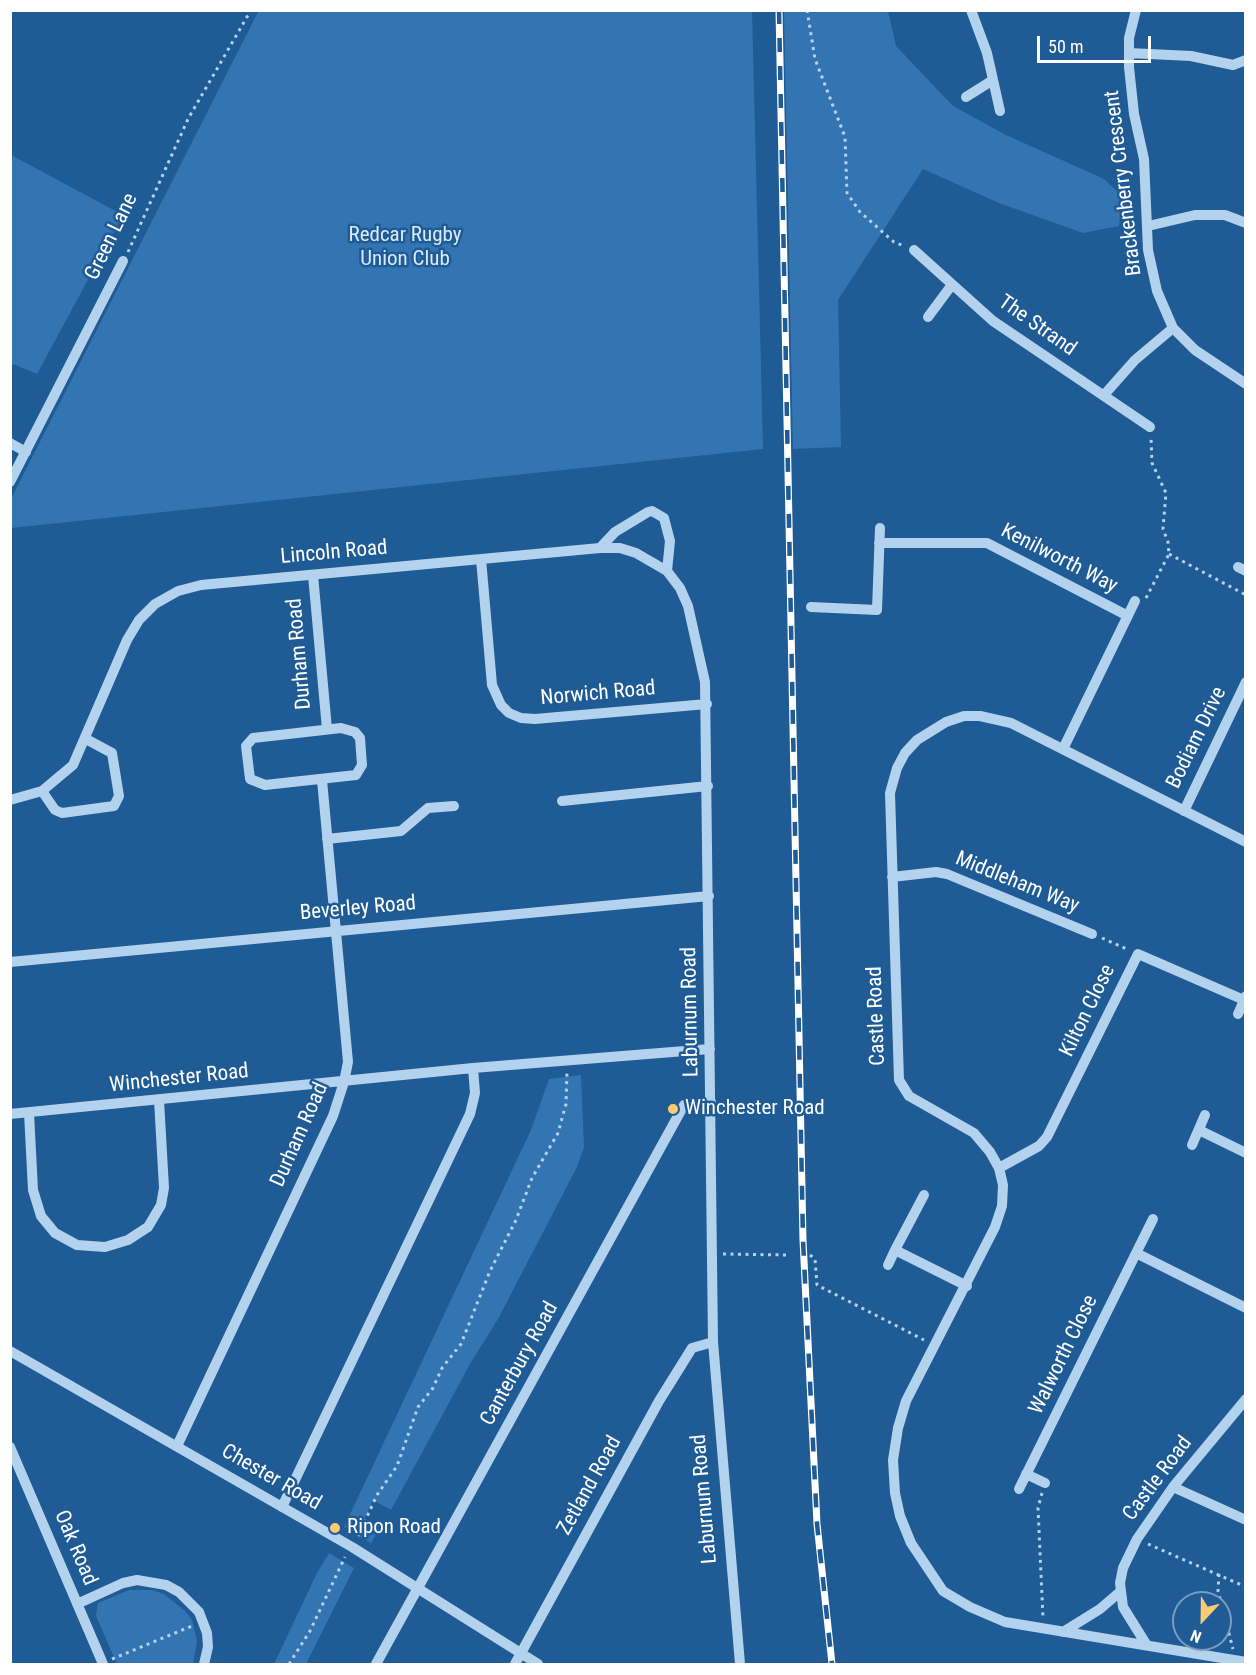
<!DOCTYPE html>
<html>
<head>
<meta charset="utf-8">
<style>
  body { margin:0 }
  #map { position:relative; width:1256px; height:1675px; overflow:hidden; background:#1f5b95; font-family:"Roboto Condensed",sans-serif }
  canvas { display:block }
  .frame { position:absolute; inset:0; border:12px solid #fff; pointer-events:none }
  .north { position:absolute; left:1172px; top:1591px; width:60px; height:60px; box-sizing:border-box; background:#1f5b95; border:2px solid #799dbf; border-radius:50%; rotate:202deg; font-size:16px; font-weight:700; line-height:24px; text-align:center; color:#fff }
  .north::after { content:''; display:block; margin:auto; width:21px; height:27px; background:#fcca73; clip-path:polygon(50% 0,100% 100%,50% 72%,0 100%) }
  .scale { position:absolute; left:1037px; top:36px; width:114px; height:27px; box-sizing:border-box; border:3px solid #fff; border-top:0; padding-left:8px; font-size:18px; line-height:21px; white-space:nowrap; color:#fff; -webkit-text-stroke:4px #1f5b95; paint-order:stroke }
</style>
</head>
<body>
<div id="map">
<canvas width="1256" height="1675"></canvas>
<div class="frame"></div>
<div class="north">N</div>
<div class="scale">50 m</div>
</div>
<script>
const context = document.querySelector('canvas').getContext('2d');
context.lineJoin = 'round';
function paint(path, color) { context.fillStyle = color; context.fill(path, 'evenodd'); }
const poly = rows => new Path2D(rows.map(r => 'M' + r).join(''));
function stroke(path, color, width, dash) { context.strokeStyle = color; context.lineWidth = width; context.lineCap = dash ? 'butt' : 'round'; context.setLineDash(dash || []); context.stroke(path); }
function drawText(font, color, halo, rows, align = 'center') {
  context.font = font + ' "Roboto Condensed",sans-serif'; context.lineWidth = 5; context.setLineDash([]); context.textBaseline = 'middle'; context.strokeStyle = halo; context.fillStyle = color; for (const [text, x, y, turn = 0] of rows) {
    context.save(); context.translate(x, y); context.rotate((+turn || 0) * Math.PI / 180); context.textAlign = isNaN(turn) ? turn : align; if (halo) context.strokeText(text, 0, 0); context.fillText(text, 0, 0); context.restore();
  }
}
const green = poly([
  [259,10,752,11,763,449,11,528,11,499],
  [784,11,888,11,896,46,953,106,1006,135,1104,179,1122,196,1119,226,1083,233,999,203,923,169,838,300,841,447,793,449],
  [11,155,123,215,37,374,13,364,11,367],
  [581,1075,584,1147,577,1167,498,1319,470,1364,391,1510,373,1500,364,1519,380,1528,371,1543,344,1527,531,1130,549,1079],
  [329,1553,354,1568,306,1664,274,1664,317,1573],
  [129,1590,152,1590,164,1594,185,1611,192,1620,197,1641,193,1664,117,1664,96,1616,98,1603]
]);
const path = poly([
  [807,10,815,59,845,137,847,193,860,212,894,242,904,246],
  [128,252,188,119,251,10],
  [1169,554,1246,595],
  [1146,598,1169,554,1168,542,1163,529,1166,493,1152,463,1151,438],
  [1102,938,1129,950],
  [723,1254,787,1255],
  [810,1255,815,1259,817,1285,924,1340],
  [1042,1493,1038,1508,1043,1618],
  [358,1536,377,1495,397,1466,418,1407,433,1388,442,1368,461,1344,490,1271,516,1220,532,1178,558,1133,566,1104,567,1072],
  [1148,1544,1246,1587],
  [1219,1574,1218,1591,1233,1649],
  [112,1659,192,1626],
  [289,1664,310,1631,345,1557]
]);
const minor = poly([
  [971,10,987,53,1000,111],
  [1136,10,1129,38,1129,67,1134,114,1144,159,1148,250,1157,291,1173,328,1195,350,1246,384],
  [1129,53,1191,56,1233,65,1246,60],
  [966,97,993,80],
  [1148,226,1195,215,1225,215,1246,223],
  [914,250,993,321,1150,427],
  [928,317,951,286],
  [1104,395,1135,360,1173,328],
  [10,443,26,452],
  [10,482,123,261],
  [879,543,987,543,1128,616],
  [600,548,615,532,648,512,652,511,664,518,670,541,667,571,680,588,688,606,705,682,713,1342,740,1664],
  [481,559,492,685,501,705,509,713,521,718,535,719,707,704],
  [1238,567,1246,571],
  [313,575,327,729],
  [811,607,877,610,880,528],
  [341,728,355,732,360,738,362,765,356,775,265,785,250,779,246,746,253,738,341,728],
  [1063,749,1135,601],
  [42,791,55,810,62,813,114,806,119,796,112,753,86,739],
  [10,800,42,791,73,765,127,640,139,620,155,604,178,591,201,585,600,548,620,548,636,553,667,571],
  [562,801,708,786],
  [1184,811,1246,682],
  [327,839,401,831,428,808,454,806],
  [1246,842,1011,723,980,716,964,716,946,722,917,740,905,753,897,768,890,793,899,1080,909,1096,974,1133,990,1152,999,1168,1003,1185,1002,1206,995,1227,906,1401,898,1428,893,1460,895,1493,900,1516,911,1543,943,1591,970,1607,1005,1622,1246,1662],
  [892,877,936,872,947,874,1092,934],
  [10,962,709,896],
  [1238,1014,1246,996],
  [29,1113,33,1190,41,1216,55,1233,77,1245,105,1247,128,1240,148,1227,161,1205,164,1188,159,1100],
  [10,1114,473,1068,710,1049],
  [1199,1130,1246,1153],
  [1192,1145,1205,1115],
  [999,1168,1039,1146,1047,1137,1138,954,1244,1000],
  [924,1195,895,1250,967,1286],
  [1136,1253,1246,1308],
  [888,1265,895,1250],
  [10,1351,352,1547,538,1664],
  [177,1446,333,1116,344,1082,348,1062,322,780],
  [10,1447,103,1664],
  [1026,1474,1045,1483],
  [1173,1487,1246,1520],
  [1019,1489,1153,1219],
  [282,1507,470,1114,475,1093,473,1068],
  [77,1604,123,1583,137,1580,166,1585,179,1592,199,1612,207,1633,208,1647,204,1664],
  [1063,1632,1100,1609,1121,1591],
  [1146,1644,1123,1607,1120,1583,1123,1568,1137,1539,1173,1487,1246,1399],
  [376,1664,684,1105,711,1102],
  [515,1664,659,1401,692,1348,713,1342]
]);
const rail = poly([
  [779,10,803,1240,817,1524,832,1664]
]);
const markers = [
  [673,1109,6,"#fcca73"],
  [335,1528,6,"#fcca73"]
];
const streetNames = [
  ["Brackenberry Crescent",1124,183,-97],
  ["Green Lane",112,237,-64],
  ["The Strand",1037,326,35],
  ["Lincoln Road",334,553,-5],
  ["Kenilworth Way",1059,559,27],
  ["Durham Road",300,654,-95],
  ["Norwich Road",598,694,-5],
  ["Bodiam Drive",1197,738,-64],
  ["Middleham Way",1017,883,22],
  ["Beverley Road",358,909,-5],
  ["Kilton Close",1088,1011,-64],
  ["Laburnum Road",691,1012,-91],
  ["Castle Road",877,1016,-92],
  ["Winchester Road",179,1079,-6],
  ["Durham Road",300,1135,-66],
  ["Walworth Close",1064,1355,-64],
  ["Canterbury Road",520,1364,-61],
  ["Chester Road",271,1478,30],
  ["Castle Road",1158,1479,-53],
  ["Zetland Road",590,1486,-61],
  ["Laburnum Road",705,1499,-95],
  ["Oak Road",75,1548,67]
];
const parkNames = [
  ["Redcar Rugby",405,236],
  ["Union Club",405,260]
];
const poiNames = [
  ["Winchester Road",685,1109],
  ["Ripon Road",347,1528]
];
paint(green, '#3375b3');
stroke(path, '#b2d2ee', 3, [3, 4.5]);
stroke(minor, '#b2d2ee', 10);
stroke(rail, '#fff', 7);
stroke(rail, '#1f5b95', 4.5, [14]);
for (const [x, y, r, color] of markers) { const dot = new Path2D(); dot.arc(x, y, r, 0, 2 * Math.PI); context.fillStyle = color; context.fill(dot); stroke(dot, '#1f5b95', 2); }
drawText('21px', '#fff', '#1f5b95', streetNames);
drawText('21px', '#d9eafa', '#1f5b95', parkNames);
drawText('21px', '#fff', '#1f5b95', poiNames, 'left');
</script>
</body>
</html>
